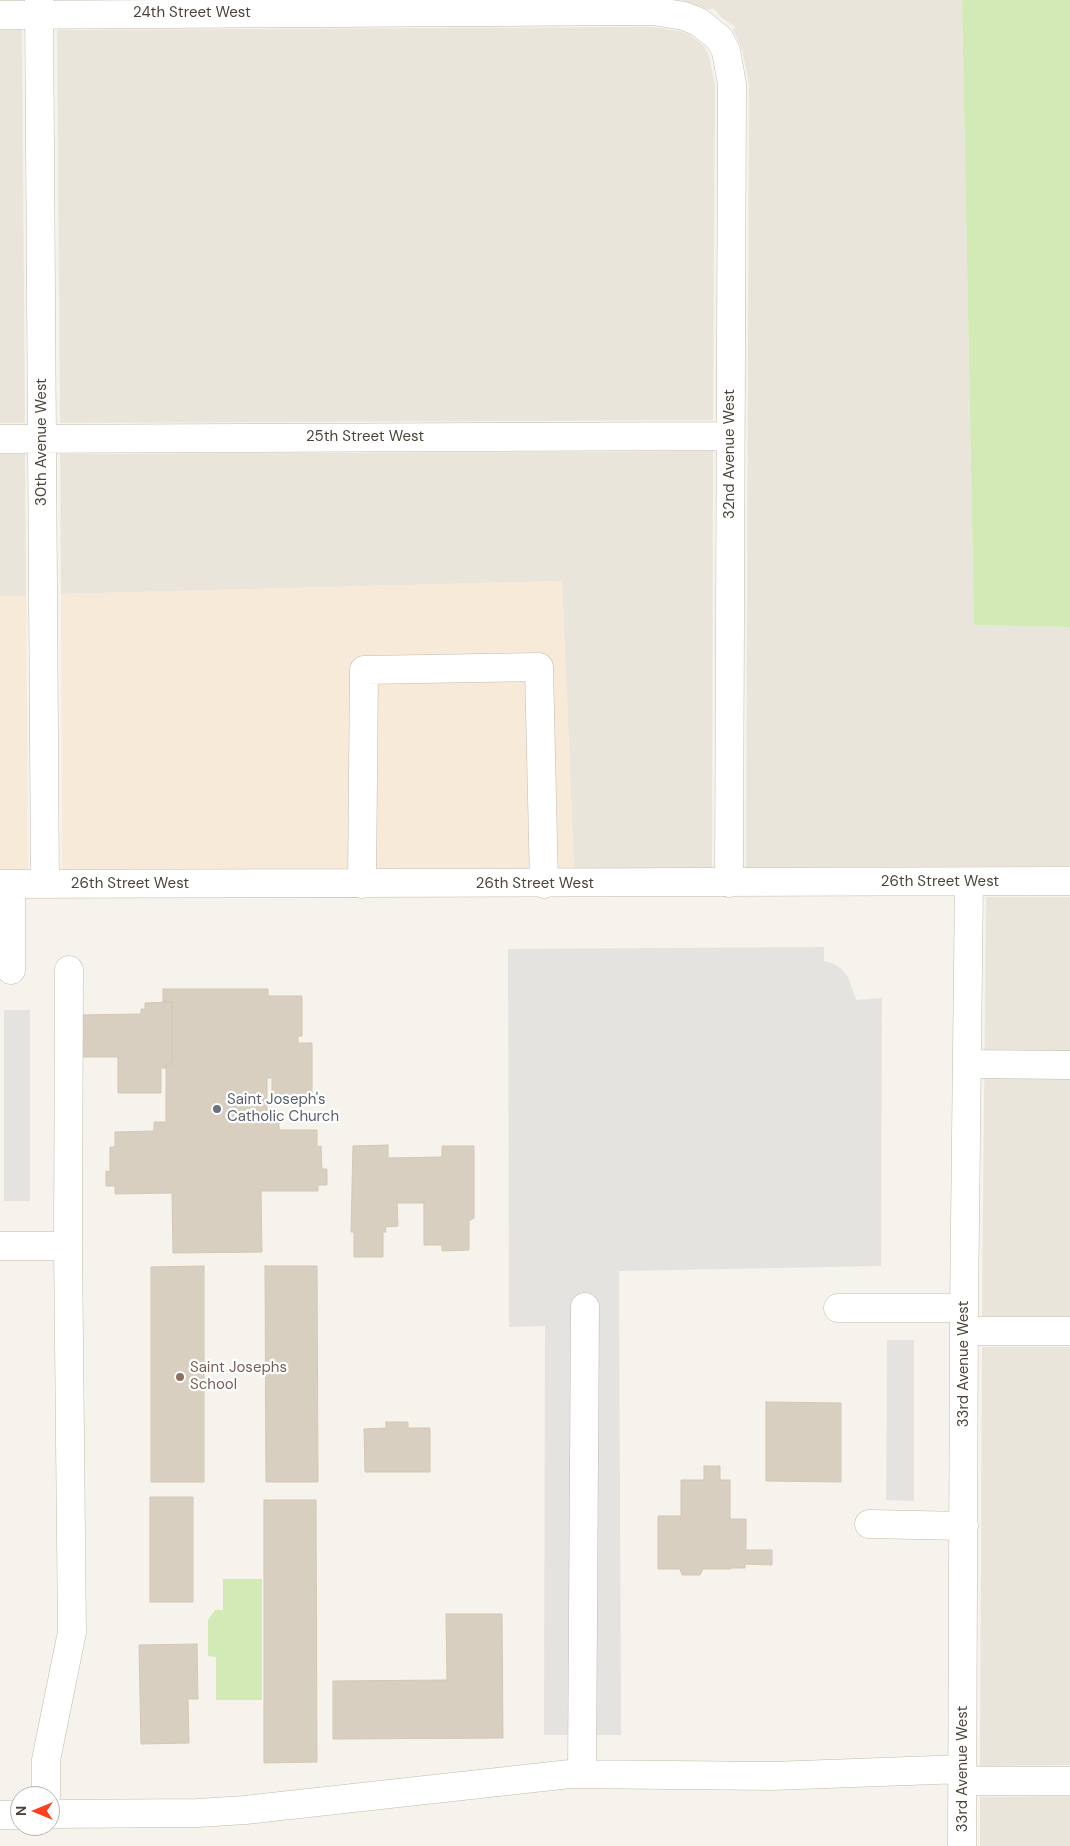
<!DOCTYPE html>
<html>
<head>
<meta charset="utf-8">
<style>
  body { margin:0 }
  #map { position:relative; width:1070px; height:1846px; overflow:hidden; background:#f6f3ec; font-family:"DM Sans",sans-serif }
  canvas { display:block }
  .north { position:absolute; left:10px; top:1786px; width:50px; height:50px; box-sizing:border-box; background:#fff; border:1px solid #b7b4b0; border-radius:50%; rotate:270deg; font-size:14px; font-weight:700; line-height:20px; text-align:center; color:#4b4439 }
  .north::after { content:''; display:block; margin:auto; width:18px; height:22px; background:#fc3f1d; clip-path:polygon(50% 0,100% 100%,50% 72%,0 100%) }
</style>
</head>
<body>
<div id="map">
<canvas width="1070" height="1846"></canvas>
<div class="north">N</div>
</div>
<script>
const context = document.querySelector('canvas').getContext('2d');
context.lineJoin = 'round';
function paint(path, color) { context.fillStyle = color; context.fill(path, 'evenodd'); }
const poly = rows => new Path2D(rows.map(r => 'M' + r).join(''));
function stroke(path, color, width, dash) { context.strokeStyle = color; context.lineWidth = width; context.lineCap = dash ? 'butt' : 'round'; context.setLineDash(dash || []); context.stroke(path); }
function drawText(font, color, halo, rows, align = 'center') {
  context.font = font + ' "DM Sans",sans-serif'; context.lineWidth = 4.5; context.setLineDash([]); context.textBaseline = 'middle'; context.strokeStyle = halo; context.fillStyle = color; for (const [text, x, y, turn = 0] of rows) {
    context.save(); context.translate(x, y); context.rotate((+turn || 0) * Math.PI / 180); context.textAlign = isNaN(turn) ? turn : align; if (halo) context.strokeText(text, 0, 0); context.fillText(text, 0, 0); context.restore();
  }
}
const residential = poly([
  [681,0,962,0,974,625,1070,627,1070,866,746,868,749,84,742,49,733,30,735,27,723,19,713,8,710,10],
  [651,27,680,31,690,35,704,46,709,56,715,85,713,420,60,423,57,30],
  [0,30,22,30,25,423,0,423],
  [713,451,712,868,574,868,562,581,61,594,60,454],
  [0,454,25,454,26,596,0,596],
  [986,897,1070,897,1070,1316,982,1316],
  [982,1347,1070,1347,1070,1765,980,1766],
  [1070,1796,1070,1846,980,1846,980,1797]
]);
const commercial = poly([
  [562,581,574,868,62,869,61,594],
  [0,596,26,596,28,869,0,869]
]);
const green = poly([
  [962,0,1070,0,1070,627,974,625],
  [223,1579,262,1579,262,1700,216,1700,216,1657,208,1656,208,1620,215,1610,223,1610]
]);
const parking = poly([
  [824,947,824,961,834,964,842,969,848,977,856,1000,882,998,881,1266,619,1271,621,1735,544,1735,545,1326,509,1327,508,949],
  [4,1010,30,1010,30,1201,4,1201],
  [887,1340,914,1340,914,1501,886,1500]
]);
const building = poly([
  [163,989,268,989,268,996,302,996,302,1036,298,1036,298,1043,312,1043,312,1095,272,1095,272,1078,267,1078,267,1123,279,1122,279,1130,317,1130,317,1147,321,1146,322,1169,327,1169,327,1185,318,1185,318,1191,261,1191,262,1252,173,1253,172,1193,115,1194,115,1186,106,1186,106,1171,110,1172,110,1147,115,1147,115,1132,154,1131,154,1122,166,1122,166,1064,172,1064,172,1002,163,1002,163,989],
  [172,1002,172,1064,166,1064,166,1068,161,1068,161,1093,118,1093,118,1057,79,1057,79,1015,141,1014,141,1009,145,1009,145,1003,172,1002],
  [388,1145,388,1158,442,1157,442,1146,474,1146,474,1218,469,1221,469,1250,442,1251,442,1245,424,1245,424,1203,397,1203,398,1226,385,1227,386,1232,383,1232,383,1257,354,1257,354,1232,351,1232,353,1146,388,1145],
  [204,1266,204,1482,151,1482,151,1267,204,1266],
  [265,1266,317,1266,318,1482,266,1482,265,1266],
  [766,1402,841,1403,841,1482,766,1481,766,1402],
  [386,1422,408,1422,408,1428,430,1428,430,1472,365,1472,364,1429,386,1428,386,1422],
  [704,1466,720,1466,720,1480,730,1480,730,1519,746,1519,746,1550,772,1550,772,1565,745,1564,745,1568,731,1568,731,1569,703,1569,700,1575,682,1575,680,1569,658,1569,658,1516,681,1516,681,1480,704,1480,704,1466],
  [150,1497,193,1497,193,1602,150,1602,150,1497],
  [264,1500,316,1500,317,1762,264,1763,264,1500],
  [446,1614,502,1614,503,1738,333,1739,333,1681,447,1680,446,1614],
  [197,1644,198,1699,188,1699,189,1743,141,1744,139,1645,197,1644]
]);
const minor = poly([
  [39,0,45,884],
  [0,15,653,11,684,16,699,22,719,38,726,51,732,84,729,883],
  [0,439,730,436],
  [0,884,1070,881],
  [11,884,11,970],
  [362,884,364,670,539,667,544,884],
  [967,1064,1070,1065],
  [0,1246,68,1246,69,970],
  [838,1308,964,1308],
  [964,1331,1070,1331],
  [869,1524,964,1526],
  [582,1774,585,1307],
  [963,1781,1070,1781],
  [46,1796,46,1760,72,1632,68,1246],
  [50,1814,198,1813,245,1810,570,1774,772,1776,963,1769],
  [0,1815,20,1815],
  [962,1846,964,1308,969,882]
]);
const markers = [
  [217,1109,5,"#6b7280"],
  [180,1377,5,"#8d6e63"]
];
const streetNames = [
  ["24th Street West",192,13],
  ["25th Street West",365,437],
  ["30th Avenue West",42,442,-90],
  ["32nd Avenue West",730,454,-90],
  ["26th Street West",940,882],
  ["26th Street West",130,884],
  ["26th Street West",535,884],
  ["33rd Avenue West",964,1364,-90],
  ["33rd Avenue West",963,1769,-90]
];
const worshipNames = [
  ["Saint Joseph's",227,1100],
  ["Catholic Church",227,1117]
];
const educationNames = [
  ["Saint Josephs",190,1368],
  ["School",190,1385]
];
paint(residential, '#eae5da');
paint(commercial, '#f7ead8');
paint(green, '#d2eab5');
paint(parking, '#e5e3e0');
paint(building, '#d8cfc1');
stroke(building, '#d3c7b4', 1);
stroke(minor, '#c2bbae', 29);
stroke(minor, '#fff', 28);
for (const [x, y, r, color] of markers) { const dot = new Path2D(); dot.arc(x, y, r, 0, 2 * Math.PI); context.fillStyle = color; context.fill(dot); stroke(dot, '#fff', 2); }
drawText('15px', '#4b4439', '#fff', streetNames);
drawText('15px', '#5b616d', '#fff', worshipNames, 'left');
drawText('15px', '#785e54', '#fff', educationNames, 'left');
</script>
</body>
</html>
